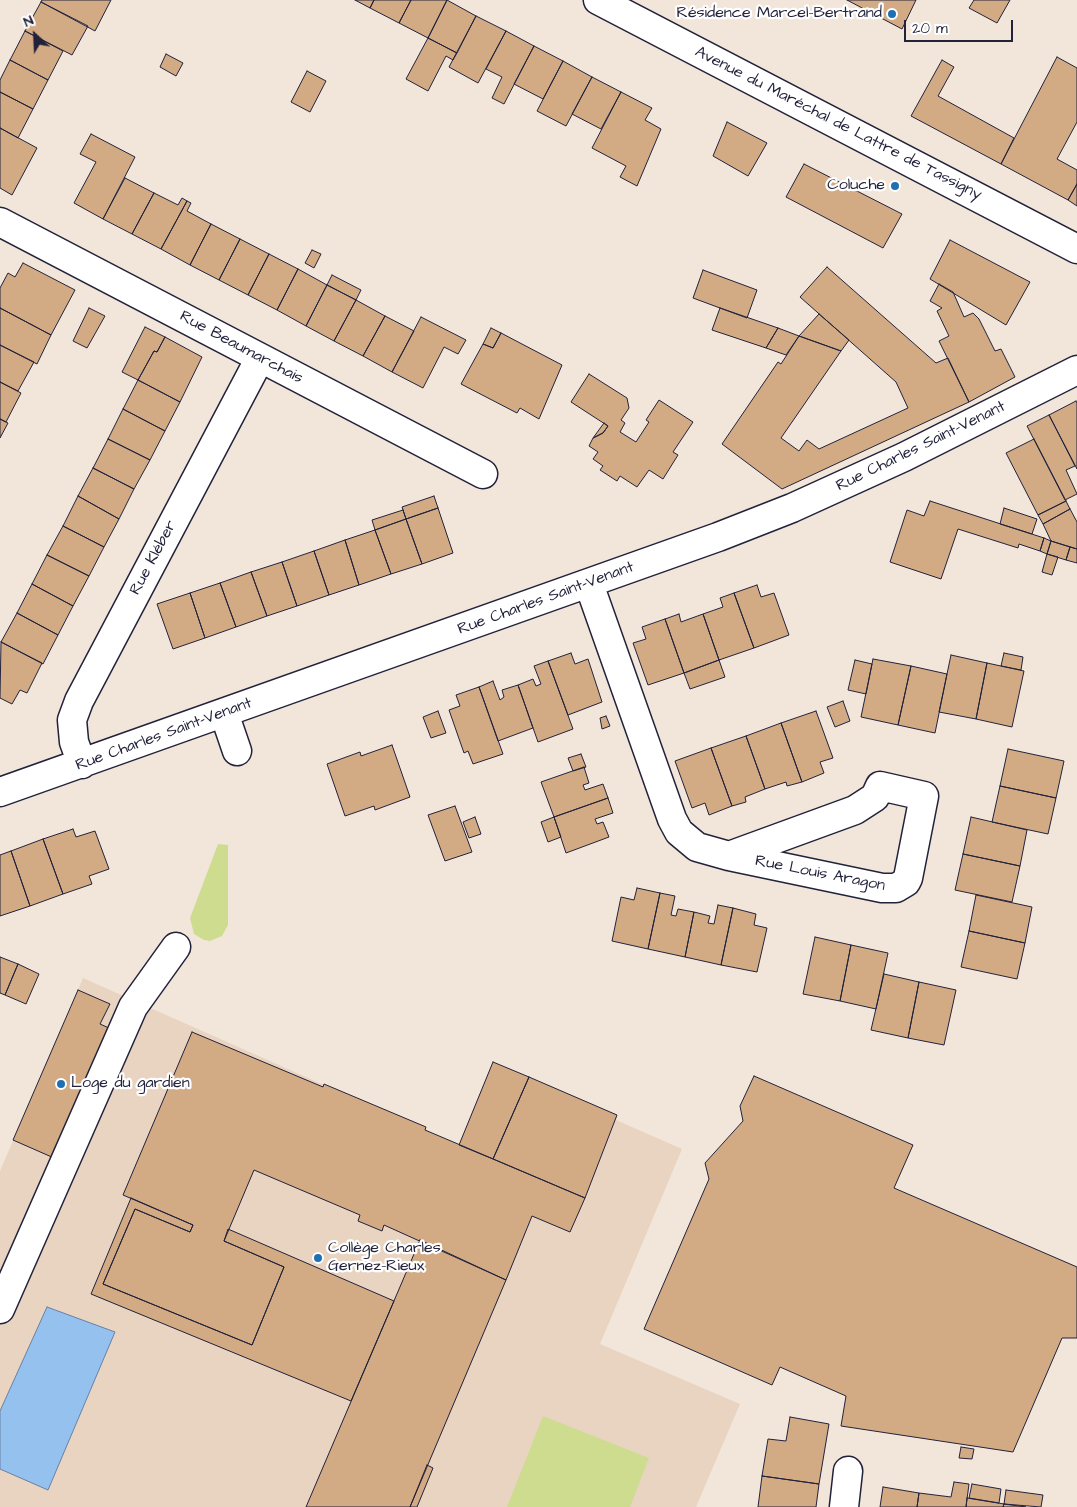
<!DOCTYPE html>
<html>
<head>
<meta charset="utf-8">
<style>
  body { margin:0 }
  #map { position:relative; width:1077px; height:1507px; overflow:hidden; background:#f2e6da; font-family:"Architects Daughter",sans-serif }
  canvas { display:block }
  .north { position:absolute; left:10px; top:10px; width:50px; height:50px; -webkit-text-stroke:4px #fff; paint-order:stroke; rotate:335deg; font-size:14px; font-weight:700; line-height:20px; text-align:center; color:#22223b }
  .north::after { content:''; display:block; margin:auto; width:18px; height:22px; background:#22223b; clip-path:polygon(50% 0,100% 100%,50% 72%,0 100%) }
  .scale { position:absolute; left:904px; top:20px; width:109px; height:22px; box-sizing:border-box; border:2px solid #22223b; border-top:0; padding-left:6px; font-size:15px; line-height:18px; white-space:nowrap; color:#22223b; -webkit-text-stroke:4px #fff; paint-order:stroke }
</style>
</head>
<body>
<div id="map">
<canvas width="1077" height="1507"></canvas>
<div class="north">N</div>
<div class="scale">20 m</div>
</div>
<script>
const context = document.querySelector('canvas').getContext('2d');
context.lineJoin = 'round';
function paint(path, color) { context.fillStyle = color; context.fill(path, 'evenodd'); }
const poly = rows => new Path2D(rows.map(r => 'M' + r).join(''));
function stroke(path, color, width, dash) { context.strokeStyle = color; context.lineWidth = width; context.lineCap = dash ? 'butt' : 'round'; context.setLineDash(dash || []); context.stroke(path); }
function drawText(font, color, halo, rows, align = 'center') {
  context.font = font + ' "Architects Daughter",sans-serif'; context.lineWidth = 4.5; context.setLineDash([]); context.textBaseline = 'middle'; context.strokeStyle = halo; context.fillStyle = color; for (const [text, x, y, turn = 0] of rows) {
    context.save(); context.translate(x, y); context.rotate((+turn || 0) * Math.PI / 180); context.textAlign = isNaN(turn) ? turn : align; if (halo) context.strokeText(text, 0, 0); context.fillText(text, 0, 0); context.restore();
  }
}
const built = poly([
  [83,978,459,1145,493,1062,617,1115,616,1120,682,1149,600,1344,740,1404,696,1507,0,1507,0,1171]
]);
const green = poly([
  [218,844,228,845,228,925,222,936,210,941,204,940,194,934,190,918],
  [543,1416,649,1458,630,1507,507,1507]
]);
const water = poly([
  [47,1307,115,1332,48,1490,0,1469,0,1411,47,1307]
]);
const building = poly([
  [42,0,111,0,95,31,41,2,42,0],
  [355,0,374,0,370,8,355,0],
  [374,0,411,0,399,23,370,8,374,0],
  [411,0,447,0,428,38,399,23,411,0],
  [447,0,476,16,457,53,428,38,447,0],
  [847,0,916,0,902,29,847,0],
  [974,0,1010,0,997,23,969,8,974,0],
  [41,2,88,26,72,55,25,31,41,2],
  [476,16,506,31,478,83,449,67,476,16],
  [25,31,63,51,48,80,10,60,25,31],
  [506,31,534,46,504,104,492,98,502,77,486,69,506,31],
  [428,38,457,53,453,60,446,56,428,91,406,79,428,38],
  [534,46,563,61,543,99,514,84,534,46],
  [166,54,183,63,176,76,160,67,166,54],
  [1057,57,1077,68,1077,122,1057,159,1077,170,1077,184,1068,200,1001,164,1057,57],
  [10,60,48,80,33,109,0,92,0,80,10,60],
  [942,60,954,67,938,96,1014,138,1001,164,911,116,942,60],
  [563,61,592,77,566,126,537,111,563,61],
  [307,71,326,81,310,112,291,102,307,71],
  [592,77,621,92,601,129,572,114,592,77],
  [0,92,33,109,18,138,0,128,0,92],
  [621,92,652,108,645,120,661,129,637,186,620,177,626,166,592,148,621,92],
  [727,122,767,143,748,176,713,156,727,122],
  [0,128,37,148,12,195,0,188,0,128],
  [91,134,135,157,103,219,74,203,96,162,80,154,91,134],
  [804,164,902,214,883,248,786,197,804,164],
  [125,178,154,193,132,234,103,219,125,178],
  [1077,184,1077,206,1068,200,1077,184],
  [154,193,178,205,182,198,187,201,161,249,132,234,154,193],
  [187,201,191,203,187,211,211,224,190,265,161,249,187,201],
  [211,224,240,239,219,280,190,265,211,224],
  [240,239,269,254,248,295,219,280,240,239],
  [950,240,1030,282,1006,325,930,279,950,240],
  [312,250,321,254,314,268,305,263,312,250],
  [269,254,298,269,277,310,248,295,269,254],
  [23,263,75,290,51,335,0,308,0,288,8,273,15,277,23,263],
  [827,267,936,363,948,358,969,402,782,489,722,444,778,362,781,364,799,336,841,351,781,438,799,451,807,440,819,449,908,408,896,382,800,297,827,267],
  [298,269,327,285,306,326,277,310,298,269],
  [703,270,757,290,747,318,693,298,703,270],
  [332,275,361,290,356,300,327,285,332,275],
  [939,284,953,292,964,317,973,313,979,319,995,351,1001,349,1015,377,969,402,939,341,949,336,937,311,942,308,930,301,939,284],
  [327,285,356,300,334,341,306,326,327,285],
  [356,300,385,316,363,356,334,341,356,300],
  [0,308,51,335,37,364,0,345,0,308],
  [89,308,105,316,87,348,73,341,89,308],
  [720,308,778,328,766,348,712,330,720,308],
  [819,314,849,340,841,351,799,336,819,314],
  [385,316,414,331,392,372,363,356,385,316],
  [421,317,466,340,458,354,444,347,423,388,392,372,421,317],
  [145,327,165,337,157,352,154,351,138,380,122,372,145,327],
  [491,328,501,333,493,348,483,344,491,328],
  [778,328,799,336,786,355,766,348,778,328],
  [501,333,562,365,539,419,520,408,517,413,461,384,483,344,493,348,501,333],
  [165,337,202,357,180,402,138,380,154,351,157,352,165,337],
  [0,345,34,362,18,391,0,382,0,345],
  [589,374,627,398,629,408,621,420,625,423,620,432,636,442,649,422,646,420,659,400,693,422,673,452,678,455,663,479,649,470,637,487,620,476,617,481,600,470,603,466,593,459,598,452,589,446,593,438,603,433,608,426,571,402,589,374],
  [138,380,180,402,165,431,123,409,138,380],
  [0,382,21,393,6,422,0,419,0,382],
  [1076,401,1077,403,1077,469,1049,415,1076,401],
  [123,409,165,431,150,460,108,439,123,409],
  [1049,415,1075,466,1066,470,1077,494,1065,500,1027,426,1049,415],
  [0,419,8,423,0,438,0,419],
  [604,423,608,426,603,433,593,438,604,423],
  [108,439,150,460,134,489,93,468,108,439],
  [1034,439,1066,501,1038,515,1006,453,1034,439],
  [93,468,134,489,119,519,78,496,93,468],
  [78,496,119,519,104,547,63,526,78,496],
  [434,496,438,508,406,519,402,507,434,496],
  [930,501,1044,538,1040,551,1019,544,1018,548,958,529,941,579,890,562,907,510,924,516,930,501],
  [1066,501,1070,509,1043,524,1038,515,1066,501],
  [438,508,453,553,422,564,406,519,438,508],
  [1004,508,1037,519,1032,534,1000,524,1004,508],
  [1070,509,1077,522,1077,549,1051,541,1043,524,1070,509],
  [403,510,406,519,375,530,372,520,403,510],
  [406,519,422,564,391,574,375,530,406,519],
  [63,526,104,547,89,576,47,555,63,526],
  [375,530,391,574,359,585,345,540,375,530],
  [1044,538,1051,541,1047,554,1040,551,1044,538],
  [345,540,359,585,329,595,314,551,345,540],
  [1051,541,1070,547,1066,560,1047,554,1051,541],
  [1070,547,1077,549,1077,563,1066,560,1070,547],
  [314,551,329,595,297,606,282,562,314,551],
  [1047,554,1058,557,1052,575,1042,572,1047,554],
  [47,555,89,576,73,606,32,584,47,555],
  [282,562,297,606,267,616,251,572,282,562],
  [251,572,267,616,236,627,220,583,251,572],
  [220,583,236,627,205,638,190,593,220,583],
  [32,584,73,606,58,635,17,613,32,584],
  [757,585,761,597,774,593,789,635,754,648,734,593,757,585],
  [190,593,205,638,173,649,157,604,190,593],
  [734,593,754,648,719,660,703,614,723,607,720,598,734,593],
  [17,613,58,635,43,664,1,642,17,613],
  [679,614,681,622,703,614,719,660,684,673,665,619,679,614],
  [665,619,684,673,648,685,633,643,646,639,642,627,665,619],
  [1,642,42,663,27,693,20,690,12,704,0,698,1,642],
  [571,653,575,664,588,659,602,702,568,715,548,661,571,653],
  [1004,653,1023,657,1021,670,1001,666,1004,653],
  [951,655,987,663,976,719,939,712,951,655],
  [873,659,911,666,898,725,861,717,873,659],
  [719,660,725,677,690,689,684,673,719,660],
  [855,660,872,664,866,694,848,690,855,660],
  [548,661,573,729,538,742,518,685,533,679,536,686,541,684,534,666,548,661],
  [987,663,1024,671,1012,727,976,719,987,663],
  [911,666,947,674,935,733,898,725,911,666],
  [493,681,500,700,504,697,502,690,518,685,533,728,498,741,479,687,493,681],
  [479,687,503,754,473,764,468,751,464,753,449,710,460,706,456,695,479,687],
  [843,701,850,721,835,727,827,707,843,701],
  [438,711,446,733,431,738,423,717,438,711],
  [816,711,833,758,820,762,824,773,802,782,781,723,816,711],
  [606,716,610,726,602,729,600,718,606,716],
  [781,723,802,782,787,786,786,782,765,789,746,736,781,723],
  [746,736,765,789,745,797,746,802,732,806,711,748,746,736],
  [392,745,410,797,375,810,374,806,345,816,327,764,360,752,361,756,392,745],
  [711,748,732,806,709,815,705,803,692,808,675,761,711,748],
  [1008,749,1064,761,1056,798,1000,786,1008,749],
  [581,754,586,767,573,771,568,758,581,754],
  [584,767,589,783,583,785,585,790,603,784,608,798,554,817,541,782,584,767],
  [1000,786,1056,798,1048,834,992,822,1000,786],
  [608,798,613,813,595,819,597,824,603,822,609,837,566,853,554,817,608,798],
  [455,806,472,852,445,861,428,815,455,806],
  [475,817,481,834,469,838,463,822,475,817],
  [554,817,561,837,548,842,541,822,554,817],
  [971,817,1027,830,1020,866,963,854,971,817],
  [73,829,76,837,95,831,109,869,89,876,92,884,63,894,43,839,73,829],
  [43,839,63,894,30,906,11,851,43,839],
  [11,851,30,906,0,916,0,855,11,851],
  [963,854,1020,866,1012,902,955,890,963,854],
  [637,888,660,893,648,949,612,941,621,897,634,900,637,888],
  [660,893,675,896,671,915,676,916,678,909,694,912,685,957,648,949,660,893],
  [976,895,1032,907,1025,943,969,931,976,895],
  [718,905,733,908,721,965,685,957,694,912,710,916,708,923,714,924,718,905],
  [733,908,756,914,754,925,767,928,757,972,721,965,733,908],
  [969,931,1025,943,1017,979,961,967,969,931],
  [815,937,851,945,840,1001,803,994,815,937],
  [851,945,888,953,876,1009,840,1001,851,945],
  [0,957,18,964,5,995,0,993,0,957],
  [18,964,39,974,26,1004,5,995,18,964],
  [884,974,919,982,908,1038,871,1030,884,974],
  [919,982,956,990,944,1045,908,1038,919,982],
  [78,990,110,1004,100,1024,109,1028,54,1158,13,1140,78,990],
  [192,1032,323,1087,324,1084,426,1127,425,1130,585,1198,570,1232,532,1216,506,1280,384,1225,382,1231,358,1221,360,1215,254,1170,224,1241,284,1267,252,1345,103,1284,135,1209,190,1232,193,1225,123,1195,192,1032],
  [493,1062,529,1077,493,1159,459,1145,493,1062],
  [754,1076,913,1145,894,1188,1077,1267,1077,1338,1062,1338,1013,1452,841,1426,846,1396,780,1367,772,1385,644,1329,709,1179,705,1163,743,1121,740,1106,754,1076],
  [529,1077,617,1115,585,1198,493,1159,529,1077],
  [131,1198,193,1225,190,1232,135,1209,103,1284,252,1345,284,1267,224,1241,228,1229,394,1301,351,1401,91,1294,131,1198],
  [420,1240,506,1280,410,1507,306,1507,420,1240],
  [790,1417,829,1424,819,1484,762,1476,768,1439,786,1441,790,1417],
  [961,1447,974,1449,972,1459,959,1458,961,1447],
  [427,1465,433,1468,417,1507,410,1507,427,1465],
  [762,1476,819,1484,816,1507,758,1507,762,1476],
  [954,1482,969,1484,966,1507,917,1507,919,1493,951,1497,954,1482],
  [972,1484,1001,1489,999,1503,969,1498,972,1484],
  [883,1487,919,1493,917,1507,880,1507,883,1487],
  [1006,1490,1043,1495,1041,1507,1004,1504,1006,1490],
  [967,1498,1004,1504,1003,1507,966,1507,967,1498],
  [1004,1504,1026,1507,1003,1507,1004,1504]
]);
const minor = poly([
  [598,0,1077,249],
  [0,222,483,474],
  [589,584,672,819,679,832,697,847,729,856,882,888,896,888,906,882,908,878,924,796,880,786,875,797,855,810,729,856],
  [224,713,237,751],
  [82,764,74,742,72,720,79,701,260,358],
  [0,792,718,537,792,508,904,457,1077,370],
  [0,1309,133,1007,176,947],
  [844,1507,848,1471]
]);
const markers = [
  [892,14,5,"#1f6fb2"],
  [895,186,5,"#1f6fb2"],
  [61,1084,5,"#1f6fb2"],
  [318,1258,5,"#1f6fb2"]
];
const poiNames = [
  ["Résidence Marcel-Bertrand",882,14],
  ["Coluche",885,186],
  ["Loge du gardien",71,1084,"left"],
  ["Collège Charles",328,1249,"left"],
  ["Gernez-Rieux",328,1267,"left"]
];
const streetNames = [
  ["Avenue du Maréchal de Lattre de Tassigny",838,124,27],
  ["Rue Beaumarchais",241,348,28],
  ["Rue Charles Saint-Venant",921,447,-26],
  ["Rue Kléber",154,558,-62],
  ["Rue Charles Saint-Venant",546,599,-20],
  ["Rue Charles Saint-Venant",164,735,-20],
  ["Rue Louis Aragon",820,874,11]
];
paint(built, '#e8d4c0');
paint(green, '#cedc90');
paint(water, '#95c1ee');
stroke(water, '#6781a6', 1);
paint(building, '#d2aa83');
stroke(building, '#22223b', 1);
stroke(minor, '#22223b', 31);
stroke(minor, '#fff', 28);
for (const [x, y, r, color] of markers) { const dot = new Path2D(); dot.arc(x, y, r, 0, 2 * Math.PI); context.fillStyle = color; context.fill(dot); stroke(dot, '#fff', 2); }
drawText('16px', '#22223b', '#fff', poiNames, 'right');
drawText('16px', '#22223b', '#fff', streetNames);
</script>
</body>
</html>
